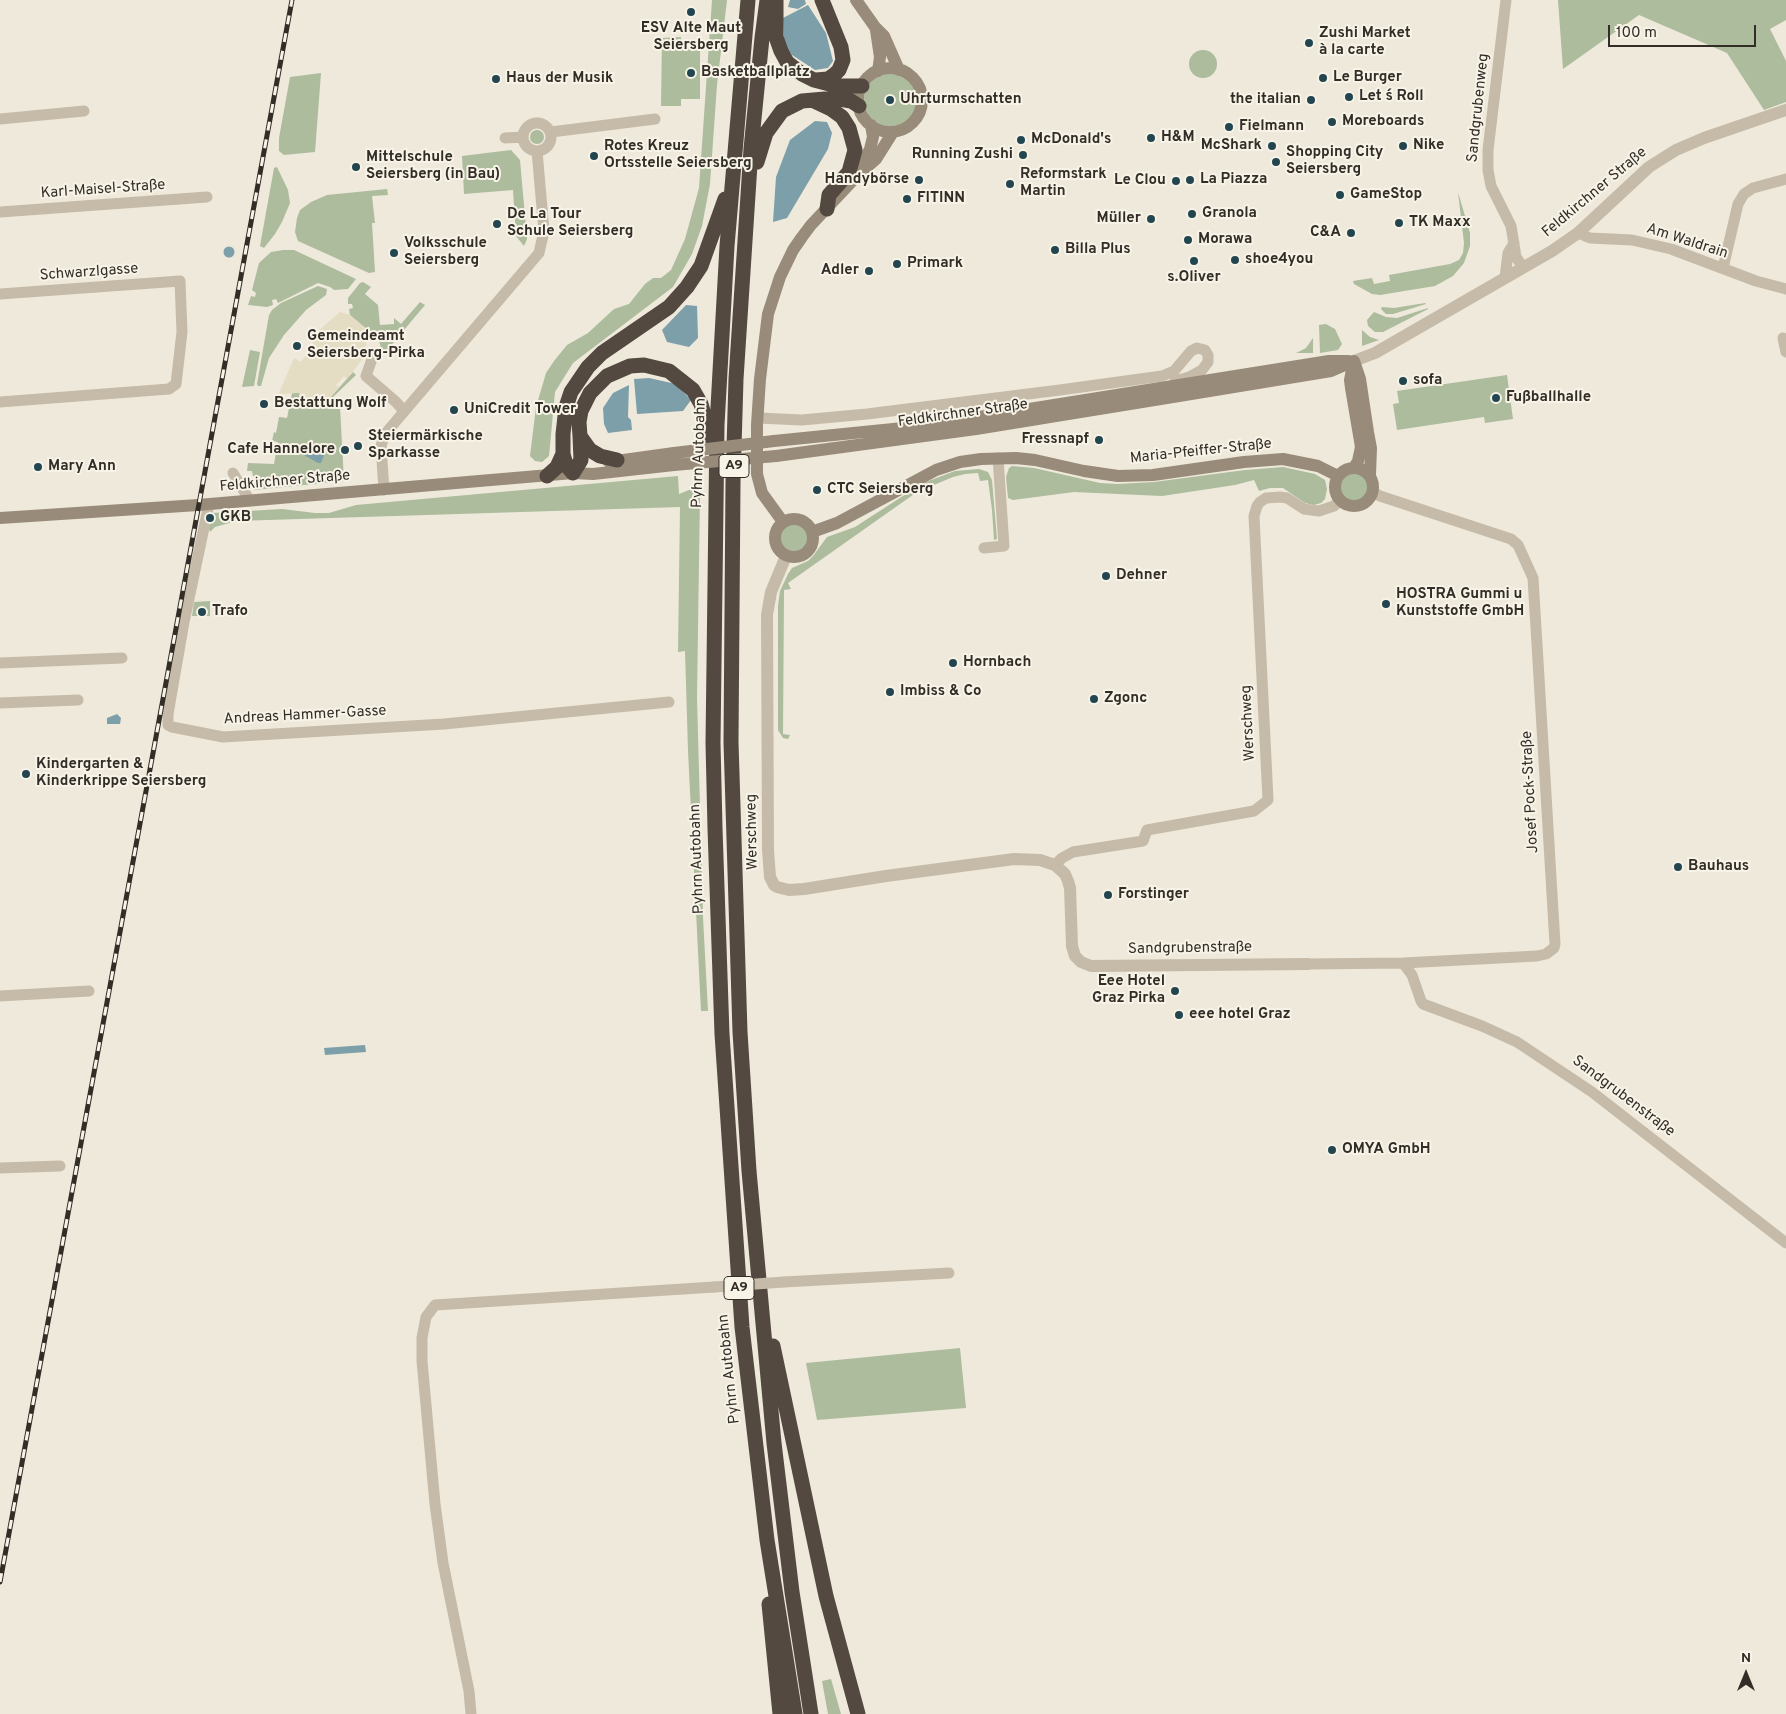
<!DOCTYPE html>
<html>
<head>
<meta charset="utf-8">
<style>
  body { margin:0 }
  #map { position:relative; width:1786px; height:1714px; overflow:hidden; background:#efe9db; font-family:Overpass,sans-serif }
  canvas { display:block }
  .north { position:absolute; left:1721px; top:1649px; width:50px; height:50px; -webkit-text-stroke:4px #f7f3e7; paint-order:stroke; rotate:0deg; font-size:14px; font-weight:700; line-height:20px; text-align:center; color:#332d28 }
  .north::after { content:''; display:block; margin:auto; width:18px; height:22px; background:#332d28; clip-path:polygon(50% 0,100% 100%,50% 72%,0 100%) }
  .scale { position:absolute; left:1608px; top:25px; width:148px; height:22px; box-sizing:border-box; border:2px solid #332d28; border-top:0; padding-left:6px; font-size:15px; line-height:18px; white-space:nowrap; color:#332d28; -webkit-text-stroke:4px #f7f3e7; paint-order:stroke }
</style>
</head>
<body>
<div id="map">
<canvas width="1786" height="1714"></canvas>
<div class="north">N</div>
<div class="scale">100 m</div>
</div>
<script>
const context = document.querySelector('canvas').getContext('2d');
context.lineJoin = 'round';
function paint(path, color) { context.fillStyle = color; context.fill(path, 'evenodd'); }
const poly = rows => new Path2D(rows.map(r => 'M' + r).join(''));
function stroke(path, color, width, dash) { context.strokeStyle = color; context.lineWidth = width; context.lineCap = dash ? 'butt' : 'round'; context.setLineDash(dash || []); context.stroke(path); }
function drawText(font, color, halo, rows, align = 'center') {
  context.font = font + ' Overpass,sans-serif'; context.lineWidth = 4; context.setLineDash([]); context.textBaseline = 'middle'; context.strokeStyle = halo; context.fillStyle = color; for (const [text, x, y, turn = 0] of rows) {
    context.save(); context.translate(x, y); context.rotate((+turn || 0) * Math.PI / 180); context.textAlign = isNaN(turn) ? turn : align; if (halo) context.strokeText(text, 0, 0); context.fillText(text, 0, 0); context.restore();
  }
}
const green = poly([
  [712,0,727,0,717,85,710,184,702,226,692,254,673,287,573,363,555,392,549,456,542,462,535,461,530,456,536,407,546,373,554,361,567,345,588,333,614,309,629,304,645,284,653,278,661,278,671,270,685,239,699,188],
  [1558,0,1786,0,1786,20,1770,29,1786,61,1786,102,1764,110,1727,53,1639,15,1563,69],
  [681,37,681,47,700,47,700,99,681,99,681,106,661,106,662,38],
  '1189 64a14 14 0 1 1 28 0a14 14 0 1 1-28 0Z',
  [321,73,315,152,284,155,279,151,279,138,290,77],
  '864 100a27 27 0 1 1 54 0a27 27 0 1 1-54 0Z',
  '530 137a7 7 0 1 1 14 0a7 7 0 1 1-14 0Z',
  [511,150,520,160,527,239,524,246,516,236,513,190,464,194,462,156],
  [277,167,288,190,290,203,282,222,275,234,264,248,260,246,274,168],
  [387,189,388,195,372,196,375,223,372,223,375,272,369,273,298,241,295,232,297,218,300,210,311,202,327,195],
  [1458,192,1470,233,1470,246,1464,263,1453,276,1435,286,1380,295,1372,294,1354,284,1353,281,1372,278,1374,284,1390,281,1389,275,1450,264,1459,260,1463,253,1464,243],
  [283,250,294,250,356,279,348,289,334,290,330,287,318,283,278,303,276,299,272,300,273,305,267,307,248,305,251,296,255,297,256,293,252,290,259,263,271,252],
  [363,282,371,287,365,294,378,305,380,325,394,324,394,318,401,324,420,302,425,305,378,361,382,351,379,341,350,315,349,309,353,308,352,304,348,304,348,298,360,283],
  [318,286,327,289,326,295,306,310,284,335,269,358,261,386,258,386,257,384,269,315,272,310,281,303],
  [1425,303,1426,304,1393,314,1386,314,1381,309,1382,307,1394,308],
  [1428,308,1428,309,1383,332,1375,332,1368,326,1367,320,1374,312,1386,317,1397,318],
  [1326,324,1335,329,1342,344,1338,350,1320,353,1319,325],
  [1362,330,1370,337,1379,340,1362,346],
  [1313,338,1313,353,1296,353,1306,348],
  [250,350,260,352,254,386,242,387],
  [353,372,356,375,332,398,340,407,344,481,254,490,253,484,260,483,260,476,253,476,252,471,247,471,248,463,274,464,278,442,272,441,274,432,276,433,279,417,287,418,292,393,300,393,299,395,303,399,305,397,311,402,329,399],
  [1507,375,1513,419,1485,423,1484,417,1397,430,1393,404,1399,403,1397,391],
  [1012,466,1034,468,1100,483,1117,484,1154,482,1245,470,1283,467,1315,474,1325,480,1327,489,1325,499,1321,503,1314,505,1305,503,1283,488,1270,488,1259,491,1254,480,1235,485,1162,496,1074,492,1013,500,1008,498,1006,477,1009,468],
  [979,469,988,472,992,480,997,539,994,540,992,510,988,480,980,481,978,473,965,474,953,477,917,492,788,583,791,589,784,590,783,734,790,735,788,739,783,738,778,730,778,606,780,591,788,574,792,568,808,561,813,556,827,537,855,527,923,483,955,471],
  '1339 487a15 15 0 1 1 30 0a15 15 0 1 1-30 0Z',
  [678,476,679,494,694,488,700,494,697,698,703,917,708,1011,701,1011,688,751,685,651,678,652,680,507,236,521,215,527,210,532,208,525,212,513,282,509,315,513,329,513,356,505],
  '780 538a14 14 0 1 1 28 0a14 14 0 1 1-28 0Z',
  [210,601,210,616,192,616,194,602],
  [960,1348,966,1408,817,1420,806,1363],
  [831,1679,841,1714,828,1714,822,1681]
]);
const plaza = poly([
  [340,312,350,315,367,329,360,338,367,344,364,348,366,351,363,354,364,357,347,379,344,376,336,385,339,387,329,399,314,403,300,393,281,394,279,393,294,358,301,362,314,344,309,339]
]);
const water = poly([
  [790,0,805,0,806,4,798,9,788,7],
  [808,5,826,33,833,61,828,68,815,70,792,55,784,43,783,18],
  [815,121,827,122,832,133,828,149,787,218,773,222,776,177,790,140],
  '223.5 252a5.5 5.5 0 1 1 11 0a5.5 5.5 0 1 1-11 0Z',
  [686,305,697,306,698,338,689,347,667,342,662,330],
  [649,378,676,384,691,400,683,411,637,414,634,379],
  [629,385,628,417,631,420,632,430,608,433,604,424,603,408,613,393],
  [305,447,315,448,322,451,324,455,321,463,318,463,304,455,303,451],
  [117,714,121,718,120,724,107,724,107,718],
  [365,1045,366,1052,325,1055,324,1048]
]);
const minor = poly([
  [1506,0,1488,150,1488,170,1491,186,1511,226,1516,257,1523,267],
  [0,119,84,111],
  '523 137a14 14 0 1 1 28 0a14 14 0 1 1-28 0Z',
  [551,132,655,119],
  [505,138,523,137],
  [0,212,207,197],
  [1578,233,1590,238,1632,240,1671,249,1756,281,1786,289],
  [1723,268,1738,204,1744,194,1753,188,1786,179],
  [1505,278,1508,253,1514,243],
  [0,294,180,281,182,332,176,384,169,389,0,402],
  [1783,338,1786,352],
  [372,359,366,376,396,402,404,411],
  [758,418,802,420,867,414,1060,390,1162,376,1174,371,1191,351,1197,348,1205,350,1208,355,1208,362,1202,370,1189,377,1175,381],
  [233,473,250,501],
  [384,490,381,446,385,434,539,253,544,231,537,151],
  [209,504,184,622,168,714,168,725,172,727,223,737,444,724,669,702],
  [984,548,1004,546,998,458],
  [0,663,122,658],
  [0,703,78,700],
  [1055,865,1062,858,1073,852,1143,841,1147,830,1254,811,1268,800,1254,516,1257,506,1260,502,1266,498,1280,497,1287,498,1304,509,1319,511,1334,506,1340,500],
  [1403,963,1412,975,1421,1001,1423,1004,1482,1026,1517,1042,1592,1092,1786,1243],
  [1308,964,1403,963,1537,956,1546,954,1554,948,1555,944,1533,578,1518,545,1511,539,1380,496,1373,492],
  [0,996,89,991],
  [0,1168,60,1166],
  [784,1282,949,1273],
  [471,1714,469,1691,443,1563,435,1504,422,1361,422,1338,426,1317,435,1305,714,1287]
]);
const tertiary = poly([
  [1354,361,1375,353,1552,251,1578,233,1649,167,1676,150,1704,138,1786,110],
  [786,556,771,592,767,615,768,850,770,877,774,885,777,887,789,890,804,889,886,876,1014,859,1040,860,1055,865,1065,874,1068,881,1070,888,1072,946,1075,956,1081,962,1091,966,1308,964]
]);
const secondary = poly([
  [856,0,875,27,884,36,899,70],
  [876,30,880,57,878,71],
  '858 100a32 32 0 1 1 64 0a32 32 0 1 1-64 0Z',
  [859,172,870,149,873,137,871,125],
  [1354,361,1360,379,1368,432,1371,448,1370,475],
  [1353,364,1350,380,1351,388,1361,447,1358,461,1354,468],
  [774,441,923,426,1329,361,1349,361],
  [776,456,976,429,1179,396,1331,371,1354,361],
  [609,462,674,453],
  '1335 487a19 19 0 1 1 38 0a19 19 0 1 1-38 0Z',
  [0,518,198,505,573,473,593,474,674,465],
  '775 538a19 19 0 1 1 38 0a19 19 0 1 1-38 0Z',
  [783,522,762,493,757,474,757,425,760,379,768,314,780,277,793,250,802,237,811,225,858,175,876,159,893,132],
  [812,532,837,523,936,470,960,462,981,459,1016,458,1035,460,1084,471,1118,476,1153,475,1244,462,1283,459,1318,466,1338,476]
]);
const motorway = poly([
  [748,0,727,246,717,425,713,743,715,828,722,1034,742,1327,767,1540,795,1714],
  [767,0,762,38,751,149,736,379,733,482,731,742,740,1032,749,1171,774,1443,792,1592,811,1714],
  [776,0,776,37,781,51,787,62,802,74,814,80,837,86,862,86],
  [816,80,828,79,835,74,839,70,843,60,841,47,822,0],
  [814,101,831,109,842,117,849,128,855,150,849,172,829,195,827,209],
  [757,162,766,133,782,111,802,101,825,99,840,99,851,101,859,106],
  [580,436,581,460,573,473,566,465,563,454,563,434,566,407,571,392,588,367,602,353,669,307,687,287,701,266,725,199],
  [617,460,600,456,590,450,580,436,579,422,581,411,590,393,607,376,630,366,644,365,669,371,693,390,701,404,707,425,707,447],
  [547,476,557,467,563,454],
  [773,1346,826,1596,858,1714],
  [769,1604,780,1714]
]);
const rail = poly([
  [0,1582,292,0]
]);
const minorBridge = poly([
  [714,1287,784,1282]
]);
const secondaryBridge = poly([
  [674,453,774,441],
  [674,465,776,456]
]);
const markers = [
  [691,12,5,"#224550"],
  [1309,43,5,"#224550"],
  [691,73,5,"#224550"],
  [1323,78,5,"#224550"],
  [496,79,5,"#224550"],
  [1349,97,5,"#224550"],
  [890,100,5,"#224550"],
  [1311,100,5,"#224550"],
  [1332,122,5,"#224550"],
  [1229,127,5,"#224550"],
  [1151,138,5,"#224550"],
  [1021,140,5,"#224550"],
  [1272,146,5,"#224550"],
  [1403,146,5,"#224550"],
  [1023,155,5,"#224550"],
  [594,156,5,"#224550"],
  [1276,162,5,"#224550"],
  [356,167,5,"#224550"],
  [919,180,5,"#224550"],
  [1190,180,5,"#224550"],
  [1176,181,5,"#224550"],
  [1010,184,5,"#224550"],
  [1340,195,5,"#224550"],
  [907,199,5,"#224550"],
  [1192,214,5,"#224550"],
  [1151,219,5,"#224550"],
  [1399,223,5,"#224550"],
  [497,224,5,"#224550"],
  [1351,233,5,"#224550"],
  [1188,240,5,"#224550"],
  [1055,250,5,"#224550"],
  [394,253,5,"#224550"],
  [1235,260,5,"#224550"],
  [1194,261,5,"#224550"],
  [897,264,5,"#224550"],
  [869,271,5,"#224550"],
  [297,346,5,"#224550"],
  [1403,381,5,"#224550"],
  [1496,398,5,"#224550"],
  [264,404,5,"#224550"],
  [454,410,5,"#224550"],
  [1099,440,5,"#224550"],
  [358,446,5,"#224550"],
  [345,450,5,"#224550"],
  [38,467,5,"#224550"],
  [817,490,5,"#224550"],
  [210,518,5,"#224550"],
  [1106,576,5,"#224550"],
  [1386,604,5,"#224550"],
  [202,612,5,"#224550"],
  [953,663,5,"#224550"],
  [890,692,5,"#224550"],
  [1094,699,5,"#224550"],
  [26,774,5,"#224550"],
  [1678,867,5,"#224550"],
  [1108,895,5,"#224550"],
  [1175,991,5,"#224550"],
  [1179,1015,5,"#224550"],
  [1332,1150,5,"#224550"]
];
const shields = [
  [734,466,30],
  [739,1288,30]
];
const shieldNames = [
  ["A9",734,466],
  ["A9",739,1288]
];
const poiNames = [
  ["ESV Alte Maut",691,29,"center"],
  ["Seiersberg",691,46,"center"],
  ["Zushi Market",1319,34],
  ["à la carte",1319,51],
  ["Basketballplatz",701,73],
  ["Le Burger",1333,78],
  ["Haus der Musik",506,79],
  ["Let ́s Roll",1359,97],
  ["Uhrturmschatten",900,100],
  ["the italian",1301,100,"right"],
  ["Moreboards",1342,122],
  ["Fielmann",1239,127],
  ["H&M",1161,138],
  ["McDonald's",1031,140],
  ["McShark",1262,146,"right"],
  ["Nike",1413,146],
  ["Rotes Kreuz",604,147],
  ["Ortsstelle Seiersberg",604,164],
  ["Shopping City",1286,153],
  ["Seiersberg",1286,170],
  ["Running Zushi",1013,155,"right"],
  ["Mittelschule",366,158],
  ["Seiersberg (in Bau)",366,175],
  ["Reformstark",1020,175],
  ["Martin",1020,192],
  ["Handybörse",909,180,"right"],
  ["La Piazza",1200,180],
  ["Le Clou",1166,181,"right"],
  ["GameStop",1350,195],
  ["FITINN",917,199],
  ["Granola",1202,214],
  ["De La Tour",507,215],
  ["Schule Seiersberg",507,232],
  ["Müller",1141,219,"right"],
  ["TK Maxx",1409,223],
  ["C&A",1341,233,"right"],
  ["Morawa",1198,240],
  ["Volksschule",404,244],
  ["Seiersberg",404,261],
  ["Billa Plus",1065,250],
  ["shoe4you",1245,260],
  ["Primark",907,264],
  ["Adler",859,271,"right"],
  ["s.Oliver",1194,278,"center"],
  ["Gemeindeamt",307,337],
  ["Seiersberg-Pirka",307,354],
  ["sofa",1413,381],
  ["Fußballhalle",1506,398],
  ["Bestattung Wolf",274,404],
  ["UniCredit Tower",464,410],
  ["Steiermärkische",368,437],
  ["Sparkasse",368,454],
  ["Fressnapf",1089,440,"right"],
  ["Cafe Hannelore",335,450,"right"],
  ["Mary Ann",48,467],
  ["CTC Seiersberg",827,490],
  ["GKB",220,518],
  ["Dehner",1116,576],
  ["HOSTRA Gummi u",1396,595],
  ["Kunststoffe GmbH",1396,612],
  ["Trafo",212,612],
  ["Hornbach",963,663],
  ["Imbiss & Co",900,692],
  ["Zgonc",1104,699],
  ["Kindergarten &",36,765],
  ["Kinderkrippe Seiersberg",36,782],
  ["Bauhaus",1688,867],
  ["Forstinger",1118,895],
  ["Eee Hotel",1165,982,"right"],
  ["Graz Pirka",1165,999,"right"],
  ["eee hotel Graz",1189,1015],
  ["OMYA GmbH",1342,1150]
];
const streetNames = [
  ["Sandgrubenweg",1479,108,-84],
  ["Karl-Maisel-Straße",103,190,-4],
  ["Feldkirchner Straße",1595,193,-40],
  ["Am Waldrain",1687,242,18],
  ["Schwarzlgasse",89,273,-4],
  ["Feldkirchner Straße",963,414,-8],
  ["Maria-Pfeiffer-Straße",1201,452,-6],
  ["Pyhrn Autobahn",700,453,-88],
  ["Feldkirchner Straße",285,482,-5],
  ["Andreas Hammer-Gasse",305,716,-3],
  ["Werschweg",1249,723,-93],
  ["Josef Pock-Straße",1531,792,-93],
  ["Werschweg",753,832,-91],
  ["Pyhrn Autobahn",698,859,-92],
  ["Sandgrubenstraße",1190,949,-1],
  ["Sandgrubenstraße",1623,1097,37],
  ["Pyhrn Autobahn",730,1369,-96]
];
paint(green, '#acbc9d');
paint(plaza, '#e5dcc4');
paint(water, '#7d9fa9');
stroke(minor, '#c6bba8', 11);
stroke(tertiary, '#c6bba8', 12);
stroke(secondary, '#998b7a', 12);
stroke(motorway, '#534940', 15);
stroke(rail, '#332d28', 5);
stroke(rail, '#f7f3e7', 3, [9]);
stroke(minorBridge, '#c6bba8', 11);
stroke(secondaryBridge, '#998b7a', 12);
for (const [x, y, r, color] of markers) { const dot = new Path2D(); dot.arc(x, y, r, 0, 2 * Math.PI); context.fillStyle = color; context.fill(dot); stroke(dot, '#f7f3e7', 2); }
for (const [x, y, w] of shields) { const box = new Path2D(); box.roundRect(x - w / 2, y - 11.5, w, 23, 4); context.fillStyle = '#f7f3e7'; context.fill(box); stroke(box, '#332d28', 1); }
drawText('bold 14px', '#332d28', null, shieldNames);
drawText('bold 15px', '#332d28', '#f7f3e7', poiNames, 'left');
drawText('15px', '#332d28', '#f7f3e7', streetNames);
</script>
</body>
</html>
